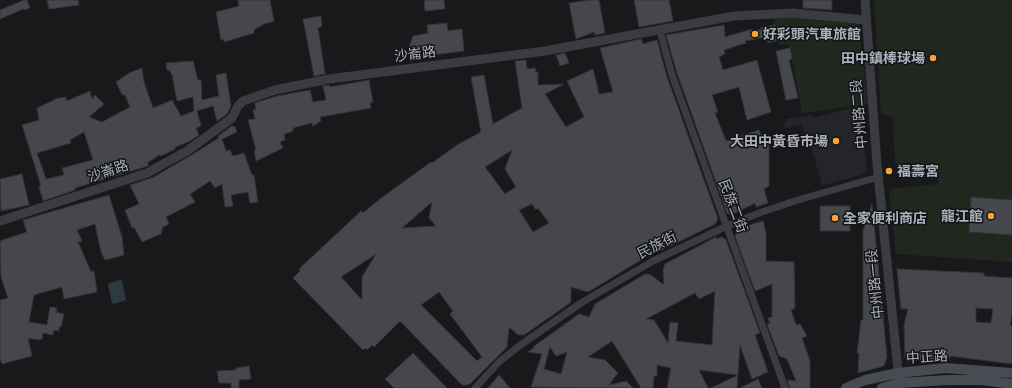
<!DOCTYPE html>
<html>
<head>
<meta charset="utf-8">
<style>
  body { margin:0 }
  canvas { display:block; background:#19191c }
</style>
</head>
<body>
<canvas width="1012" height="388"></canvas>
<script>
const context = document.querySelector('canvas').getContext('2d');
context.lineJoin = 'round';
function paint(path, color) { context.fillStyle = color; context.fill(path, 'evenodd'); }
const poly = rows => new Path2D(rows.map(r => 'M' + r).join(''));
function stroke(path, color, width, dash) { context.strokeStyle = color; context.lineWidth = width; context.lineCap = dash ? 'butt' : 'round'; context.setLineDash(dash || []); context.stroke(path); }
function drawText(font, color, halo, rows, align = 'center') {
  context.font = font + ' Ubuntu,"Noto Sans TC",sans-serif'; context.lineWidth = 3; context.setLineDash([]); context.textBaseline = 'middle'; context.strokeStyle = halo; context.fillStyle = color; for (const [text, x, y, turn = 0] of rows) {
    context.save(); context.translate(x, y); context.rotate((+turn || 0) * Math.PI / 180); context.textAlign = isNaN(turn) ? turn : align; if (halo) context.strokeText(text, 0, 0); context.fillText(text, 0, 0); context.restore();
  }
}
const built = poly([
  [861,97,862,106,859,107,867,171,863,171,863,174,822,186,808,133,805,133,802,125,785,128,784,122,787,121,786,119,812,115,813,118,855,107,854,98]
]);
const green = poly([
  [874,0,1012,0,1012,262,896,254,889,189,938,184,939,176,912,175,911,167,895,164,893,117,881,114],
  [773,17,788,17,859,24,868,104,802,113,789,44,780,45]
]);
const water = poly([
  [120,280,122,281,126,300,114,304,112,303,108,285,110,283]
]);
const building = poly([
  [24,0,27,0,30,8,24,10,23,9,0,19,0,10,24,0],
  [47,0,78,0,79,5,49,9,47,0],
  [238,0,270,0,274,21,262,25,254,30,254,33,224,42,224,39,221,40,216,12,239,6,238,0],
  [424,0,444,0,445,9,425,11,424,0],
  [590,0,599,0,605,33,595,35,594,32,576,39,569,3,590,0],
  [634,0,669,0,673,21,639,27,634,0],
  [803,0,832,0,832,10,803,8,803,0],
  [321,16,322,26,318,28,325,74,314,76,303,19,321,16],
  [447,23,448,31,462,29,464,51,417,57,416,47,409,47,413,36,428,33,427,25,447,23],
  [724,25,725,37,749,30,761,30,761,28,775,25,779,40,768,43,767,37,745,41,746,43,724,50,725,54,719,57,723,70,757,60,771,112,747,120,739,87,712,95,718,112,715,113,726,141,759,130,763,139,769,138,769,186,764,189,768,203,756,207,755,203,731,215,727,213,677,73,666,35,724,25],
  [641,39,643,44,657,40,667,77,718,219,715,224,658,252,645,249,641,260,588,292,571,287,571,300,570,303,524,335,518,335,509,327,507,347,470,384,466,385,462,385,400,321,374,347,372,345,367,350,365,348,363,350,293,278,300,271,299,269,361,211,363,213,380,199,431,162,432,163,457,145,481,132,471,77,484,75,493,124,522,108,515,61,526,60,527,69,535,68,536,72,538,72,538,85,564,84,545,94,566,127,584,117,567,81,593,69,599,94,613,92,600,48,641,39],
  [512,150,505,169,516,187,505,194,485,167,512,150],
  [432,202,429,218,436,226,402,228,432,202],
  [532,204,536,210,538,208,549,223,533,232,519,210,532,204],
  [376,254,362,277,362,300,341,277,376,254],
  [439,292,453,311,450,314,482,357,477,361,421,305,439,292],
  [790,48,792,59,789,60,798,98,786,100,776,51,790,48],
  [565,53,569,63,560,66,556,55,565,53],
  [193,61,198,80,201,80,202,100,219,96,216,75,226,73,231,106,227,114,217,121,213,106,197,111,201,126,196,128,199,135,190,141,175,147,175,149,161,156,159,155,147,163,149,165,145,167,75,188,75,190,43,201,39,187,41,186,22,125,39,120,37,108,58,98,66,97,67,101,90,91,92,99,95,95,104,104,89,117,102,122,130,107,125,95,122,95,116,82,129,73,142,68,144,82,153,108,172,100,181,116,194,111,193,97,177,101,172,75,169,70,167,70,166,63,193,61],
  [84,132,93,160,62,168,64,175,46,179,37,153,71,143,70,140,84,132],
  [369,80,373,102,370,103,371,108,320,117,321,121,313,126,312,123,293,128,293,131,284,134,285,140,280,142,283,148,256,161,254,150,256,150,248,120,255,119,253,110,256,109,255,103,277,96,310,90,313,102,326,100,323,86,329,85,330,87,369,80],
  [232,126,235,127,237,132,222,139,226,151,230,150,233,156,244,153,252,175,254,175,258,202,250,203,248,192,231,195,233,206,225,207,222,184,215,188,210,181,190,194,195,202,166,217,169,224,163,227,161,234,142,242,134,227,132,228,125,210,139,204,130,185,154,177,190,156,219,138,218,136,232,126],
  [22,174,29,205,1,211,0,179,22,174],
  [109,195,122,237,124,255,105,260,101,252,95,224,77,230,82,241,78,242,91,272,94,271,97,292,64,299,62,287,34,295,29,322,47,325,50,307,57,308,56,312,64,314,61,327,59,327,59,331,54,330,53,335,43,333,42,339,39,340,28,338,32,356,2,364,0,358,0,300,8,298,1,277,0,241,27,232,23,220,109,195],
  [971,197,1012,200,1012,235,969,232,971,197],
  [872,204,887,357,884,366,858,373,859,353,857,353,861,320,863,320,863,231,872,204],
  [820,206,850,206,850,231,820,231,820,206],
  [763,221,766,233,766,261,794,262,795,308,791,310,796,325,800,324,807,336,802,338,810,361,810,388,790,388,787,380,796,381,787,359,779,356,767,324,770,323,768,318,772,317,772,284,755,291,735,236,740,228,763,221],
  [716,237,716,239,722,237,726,240,760,333,755,335,768,372,752,379,740,345,737,388,711,388,738,375,699,370,708,388,667,388,671,368,657,365,657,376,654,376,653,388,641,388,612,341,588,357,605,360,618,373,609,385,626,381,633,388,531,387,542,354,528,352,534,348,533,347,579,314,589,317,595,304,645,274,651,275,664,285,663,270,665,264,716,237],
  [715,291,712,345,676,341,678,323,670,322,668,343,654,320,646,319,695,293,699,299,715,291],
  [550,347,556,356,567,352,561,374,544,369,550,347],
  [897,269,984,273,984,276,1012,278,1012,313,1010,326,1012,326,1012,364,950,356,950,358,907,361,905,356,904,325,908,309,901,309,897,269],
  [976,308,993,309,991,323,976,322,976,308],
  [413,353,447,388,394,388,385,379,413,353],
  [249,366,251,379,239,380,239,388,231,388,231,383,219,383,217,371,236,370,236,368,249,366],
  [499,375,510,388,488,388,499,375],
  [758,379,762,388,740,388,758,379]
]);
const minor = poly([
  [660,31,672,75,785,388],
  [475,388,499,362,519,346,581,303,653,261,727,226,759,213,801,199,879,177]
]);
const tertiary = poly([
  [865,0,877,164,899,380],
  [0,221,147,173,187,151,232,118,238,106,243,101,275,90,329,79,545,51,734,16,793,13,866,20]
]);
const secondary = poly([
  [846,388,865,380,898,373,945,368,1012,373],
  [882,388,899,383,948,380,982,380,1012,384]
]);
const markers = [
  [755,34,4,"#f6a637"],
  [933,58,4,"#f6a637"],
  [836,141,4,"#f6a637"],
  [889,171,4,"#f6a637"],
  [991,216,4,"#f6a637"],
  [835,218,4,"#f6a637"]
];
const poiNames = [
  ["好彩頭汽車旅館",763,34],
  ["田中鎮棒球場",925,58,"right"],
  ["大田中黃昏市場",828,141,"right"],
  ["福壽宮",897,171],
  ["龍江館",983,216,"right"],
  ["全家便利商店",843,218]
];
const streetNames = [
  ["沙崙路",415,54,-7],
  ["中州路二段",859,114,-95],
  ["沙崙路",108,171,-18],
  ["民族二街",733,206,69],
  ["民族街",657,245,-27],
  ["中州路一段",875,284,-96],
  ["中正路",927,357,-4]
];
paint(built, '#252529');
paint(green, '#1f271f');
paint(water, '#2f3a40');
paint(building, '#45474c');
stroke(building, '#333438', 1);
stroke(minor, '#3a3c41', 7);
stroke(tertiary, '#3a3c41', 9);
stroke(secondary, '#484b51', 10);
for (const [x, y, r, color] of markers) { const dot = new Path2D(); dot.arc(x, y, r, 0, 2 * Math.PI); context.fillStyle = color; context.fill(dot); stroke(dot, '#141417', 1.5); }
drawText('bold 14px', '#abb2bb', '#141417', poiNames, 'left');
drawText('14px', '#abb2bb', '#141417', streetNames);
</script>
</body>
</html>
